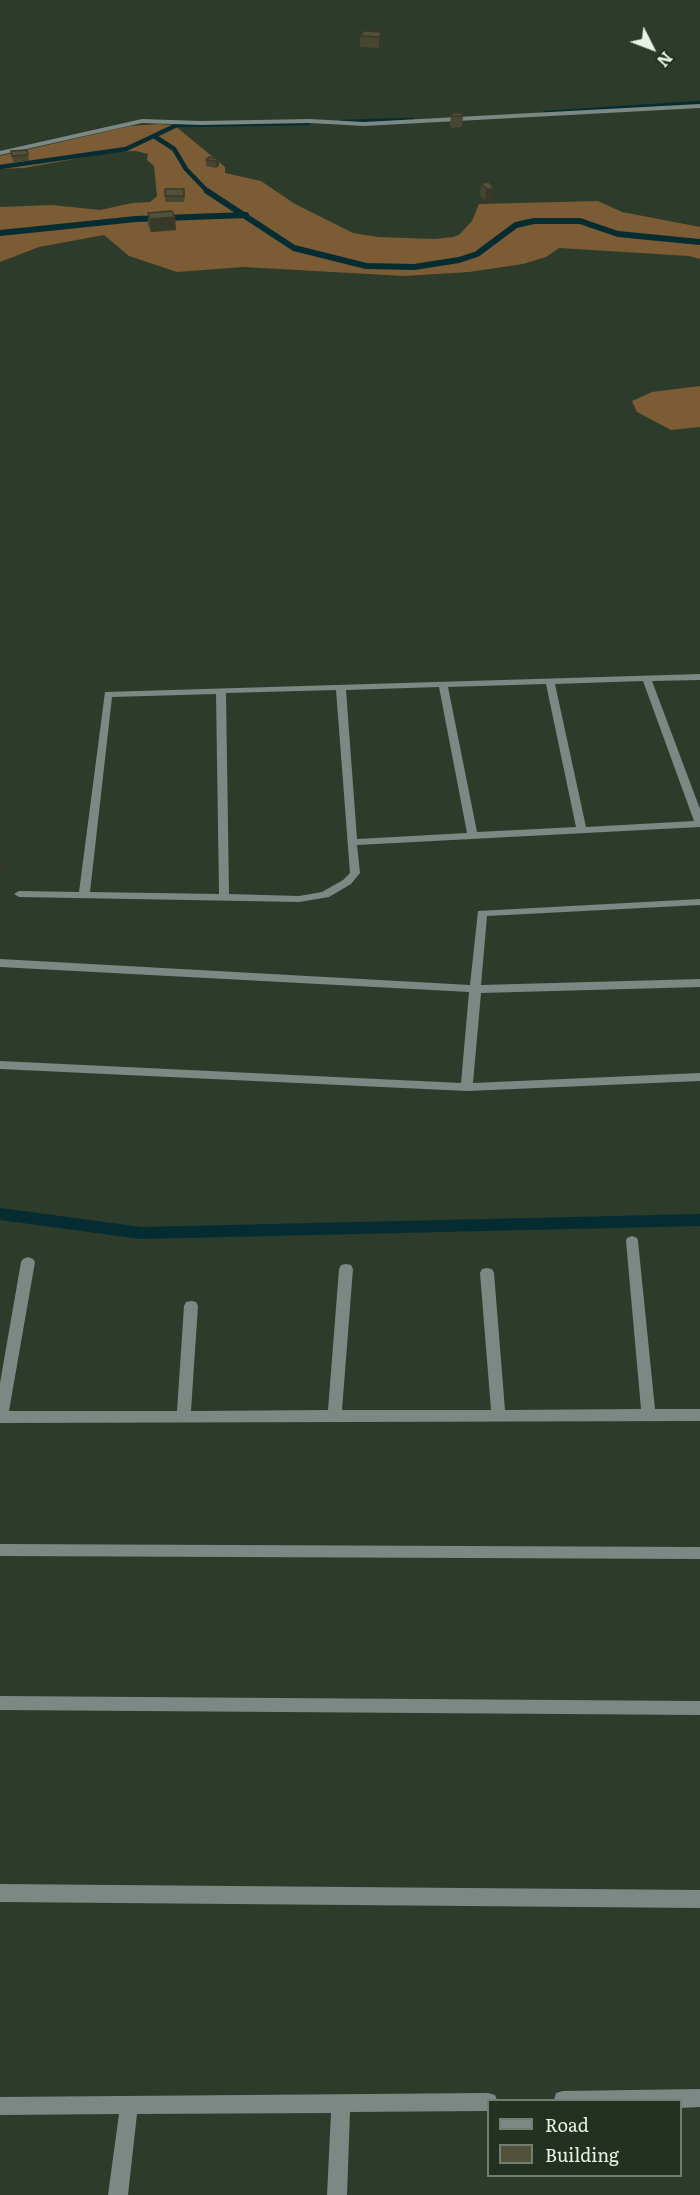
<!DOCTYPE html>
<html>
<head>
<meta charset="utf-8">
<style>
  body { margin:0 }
  #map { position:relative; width:700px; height:2195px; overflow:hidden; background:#2d3b2a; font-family:Literata,serif }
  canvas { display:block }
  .legend { position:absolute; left:487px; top:2099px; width:195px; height:78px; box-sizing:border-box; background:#233120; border:2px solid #727e6f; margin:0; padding:8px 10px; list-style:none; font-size:18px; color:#e8f1e6 }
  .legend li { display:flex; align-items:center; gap:12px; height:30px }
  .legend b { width:30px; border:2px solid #727e6f }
  .north { position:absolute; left:622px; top:18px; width:60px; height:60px; -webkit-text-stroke:4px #233120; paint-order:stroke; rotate:132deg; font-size:16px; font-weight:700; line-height:24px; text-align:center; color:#e8f1e6 }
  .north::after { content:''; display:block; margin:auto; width:21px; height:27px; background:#e8f1e6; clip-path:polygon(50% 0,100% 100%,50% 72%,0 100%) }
</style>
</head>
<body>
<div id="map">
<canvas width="700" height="2195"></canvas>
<ul class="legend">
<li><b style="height:8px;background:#7c8884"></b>Road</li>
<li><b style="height:16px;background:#52513a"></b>Building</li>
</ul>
<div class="north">N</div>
</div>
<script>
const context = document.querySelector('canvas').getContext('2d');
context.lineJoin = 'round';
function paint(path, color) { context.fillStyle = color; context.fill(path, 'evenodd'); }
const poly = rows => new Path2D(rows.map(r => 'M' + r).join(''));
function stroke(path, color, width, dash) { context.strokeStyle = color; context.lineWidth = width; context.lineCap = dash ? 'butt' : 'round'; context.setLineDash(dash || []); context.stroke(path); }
const forest = poly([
  [159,124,174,125,225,167,225,173,261,181,295,204,353,233,378,237,434,239,453,237,459,235,472,221,479,204,598,201,622,212,700,227,700,259,689,256,559,248,546,257,523,264,469,272,404,276,243,267,177,272,129,256,104,235,39,247,0,262,0,207,52,205,100,210,132,203,150,202,157,196,154,166,147,160,148,154,136,151,113,152,24,168,0,169,0,156,130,126],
  [700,386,700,427,671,430,637,412,632,401,652,392]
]);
const streamFar2 = poly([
  [545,113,700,103],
  [341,122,412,120],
  [154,136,174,149,186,169,209,193],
  [0,167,126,149,177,125,308,123]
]);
const streamFar1 = poly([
  [207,191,294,248,366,266,414,267,459,260,477,254,516,225,534,221,580,221,618,234,700,242],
  [0,233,136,219,246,215]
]);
const stream = poly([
  [0,1214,141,1233,700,1220]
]);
const minor = poly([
  [700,104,700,108,364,126,310,123,201,125,142,123,0,155,0,151,142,119,201,121,310,119,364,122,700,104],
  [700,674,700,680,652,681,700,809,700,827,357,845,360,873,351,884,329,897,299,902,19,897,14,894,19,891,79,892,105,692,700,674],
  [643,681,694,821,586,827,555,684,643,681],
  [546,684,576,827,477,832,448,687,546,684],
  [439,687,467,833,357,839,346,690,439,687],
  [336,690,350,873,343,880,322,892,299,896,229,894,226,693,336,690],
  [216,694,219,894,90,892,112,697,216,694],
  [700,899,700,905,487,916,481,985,700,979,700,987,481,993,473,1083,700,1073,700,1081,467,1091,0,1069,0,1061,461,1083,469,992,0,967,0,959,470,985,478,911,700,899],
  [632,1236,637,1238,638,1241,655,1409,700,1409,700,1421,0,1423,0,1383,21,1262,23,1259,28,1257,33,1259,35,1262,9,1411,177,1411,184,1306,186,1302,191,1301,196,1302,198,1306,191,1411,328,1410,339,1269,341,1265,346,1264,351,1265,353,1269,342,1410,491,1410,480,1273,482,1269,487,1268,492,1269,494,1273,505,1410,641,1409,626,1241,627,1238,632,1236],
  [0,1544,700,1547,700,1559,0,1556,0,1544],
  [0,1696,700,1701,700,1715,0,1710,0,1696],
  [0,1884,700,1890,700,1908,0,1902,0,1884],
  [700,2089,700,2107,680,2108,680,2100,554,2100,556,2093,563,2091,700,2089],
  [488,2093,495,2095,497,2100,488,2100,488,2111,350,2112,347,2195,327,2195,331,2113,137,2114,128,2195,108,2195,119,2114,0,2115,0,2097,488,2093]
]);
const wall = poly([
  [382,32,382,42,379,48,360,47,360,36],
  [451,113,463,116,462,127,452,128,450,125],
  [11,151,28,155,29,161,13,162],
  [219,159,219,165,216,168,206,166,206,160],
  [481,183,494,189,494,201,485,201,480,195],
  [185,195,184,202,165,202,165,196],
  [148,213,176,230,151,232,148,225]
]);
const shadedWall = poly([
  [382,32,382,42,379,48,379,37],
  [219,159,219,165,216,168,216,161],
  [486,189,494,189,494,201,485,201],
  [175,217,176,230,151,232,150,219],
  [0,859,2,870,0,877]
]);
const building = poly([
  [364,31,382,32,379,37,360,36,364,31],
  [451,113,461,113,463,116,452,116,451,113],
  [27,150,28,155,12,156,11,151,27,150],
  [209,157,219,159,216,161,206,160,209,157],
  [489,182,494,189,486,189,481,183,489,182],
  [165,189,184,189,184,196,165,196,165,189],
  [172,211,175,217,150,219,148,213,172,211]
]);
paint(forest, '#7c5c34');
stroke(streamFar2, '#052c31', 4.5);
stroke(streamFar1, '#052c31', 6);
stroke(stream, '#052c31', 12);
paint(minor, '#7c8884');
paint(wall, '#474632');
paint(shadedWall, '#393929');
paint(building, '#52513a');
stroke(building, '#393929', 1.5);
</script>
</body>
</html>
